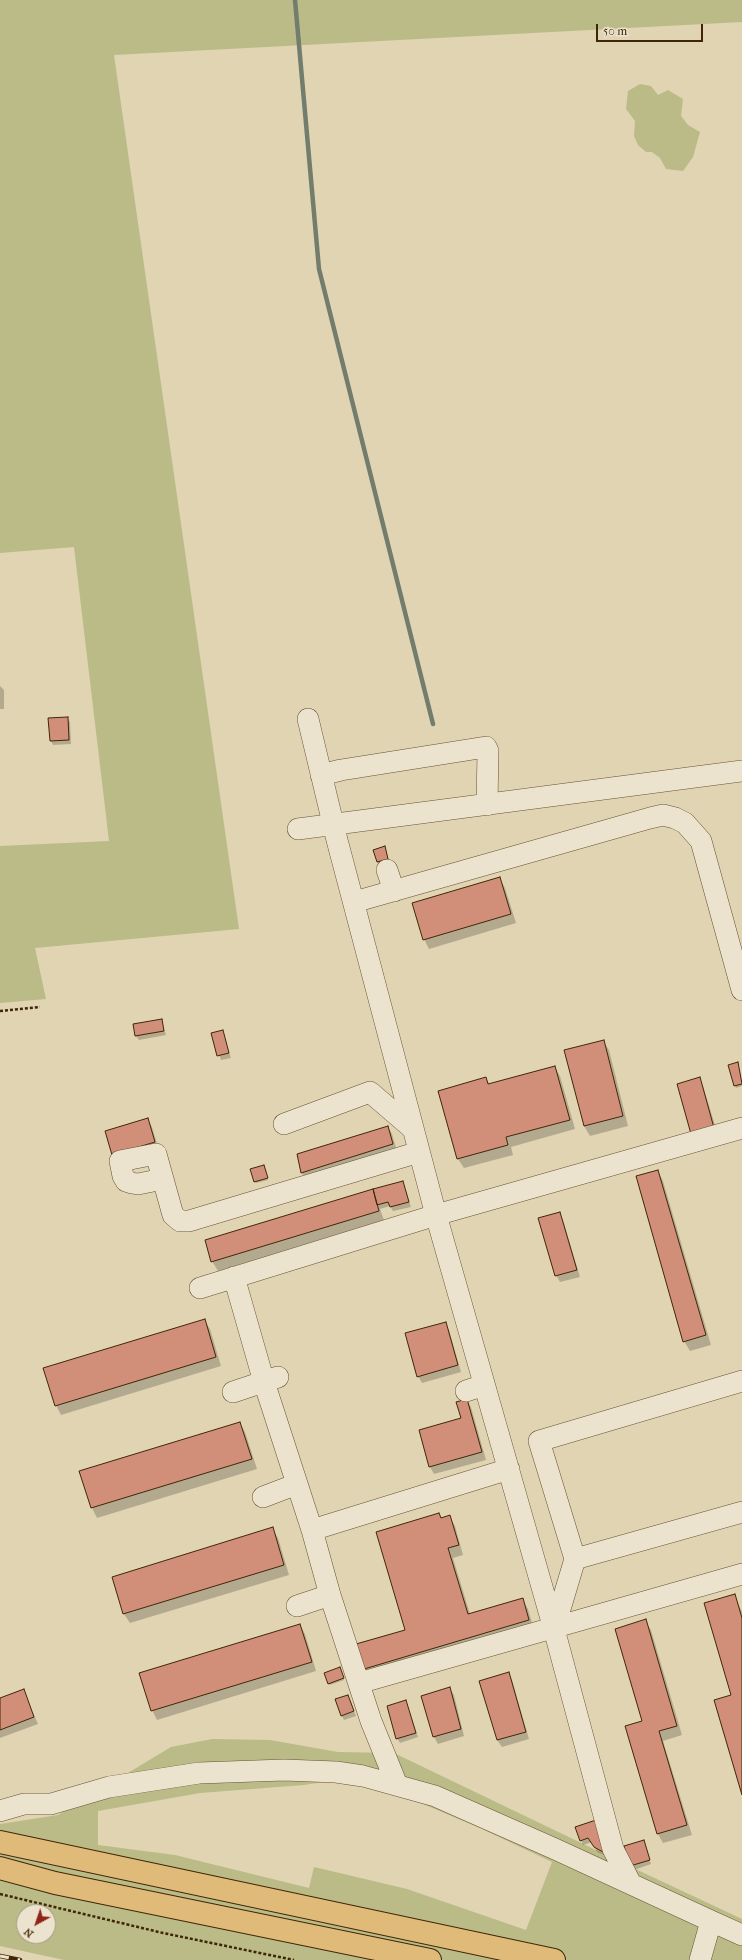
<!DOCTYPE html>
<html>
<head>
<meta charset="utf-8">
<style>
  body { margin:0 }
  #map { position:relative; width:742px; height:1960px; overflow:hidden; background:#e0d4b2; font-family:"IM FELL French Canon",serif }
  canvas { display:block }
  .north { position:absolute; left:16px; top:1904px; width:40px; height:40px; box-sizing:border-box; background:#ebe3cd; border:1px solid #a7977e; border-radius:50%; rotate:220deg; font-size:11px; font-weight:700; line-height:16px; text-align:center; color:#402607 }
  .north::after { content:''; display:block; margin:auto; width:14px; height:18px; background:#8f2418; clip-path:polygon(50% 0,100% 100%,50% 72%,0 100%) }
  .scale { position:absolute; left:596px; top:24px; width:107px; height:18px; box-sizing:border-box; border:2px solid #402607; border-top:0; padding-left:5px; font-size:12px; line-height:14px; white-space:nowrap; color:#402607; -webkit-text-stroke:3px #ebe3cd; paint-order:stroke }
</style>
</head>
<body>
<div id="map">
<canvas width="742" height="1960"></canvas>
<div class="north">N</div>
<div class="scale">50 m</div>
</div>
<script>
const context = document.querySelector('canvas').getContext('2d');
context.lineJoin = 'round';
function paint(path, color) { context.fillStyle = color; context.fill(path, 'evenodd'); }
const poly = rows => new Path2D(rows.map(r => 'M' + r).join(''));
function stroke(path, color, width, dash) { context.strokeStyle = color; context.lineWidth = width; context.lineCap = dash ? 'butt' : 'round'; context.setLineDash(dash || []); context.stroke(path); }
const green = poly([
  [0,0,742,0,742,22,114,55,239,929,35,948,46,999,0,1003,0,846,109,841,74,547,0,553],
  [640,84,651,86,658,95,668,90,683,99,681,116,688,125,700,132,693,157,683,171,666,169,660,158,652,152,646,152,638,145,634,136,635,121,626,109,628,91],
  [212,1739,270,1740,338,1752,394,1753,602,1853,623,1846,629,1866,742,1919,742,1960,64,1960,0,1946,0,1824,58,1815,171,1747],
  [329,1781,369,1787,416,1801,482,1829,552,1862,526,1930,407,1889,314,1867,309,1888,175,1855,98,1845,98,1811,200,1793,304,1785],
  [24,1912,48,1912,48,1936,24,1936]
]);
const shadow = poly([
  [0,686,4,690,4,709,0,709],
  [67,718,70,722,71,744,53,745,51,741],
  [385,848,389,861,379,864,377,862],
  [500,879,505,888,516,923,429,949,424,939],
  [161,1020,166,1035,139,1040,136,1036],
  [222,1031,231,1058,221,1060,212,1034],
  [603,1041,609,1050,628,1126,590,1136,584,1126,565,1051],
  [729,1066,738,1066,742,1086,736,1088],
  [555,1067,560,1076,575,1129,511,1147,513,1155,464,1168,458,1159,439,1091,486,1078,490,1085],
  [699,1079,703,1086,718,1135,696,1140],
  [148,1120,152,1127,159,1150,118,1162],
  [388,1127,392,1134,397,1151,306,1180,302,1173,299,1155],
  [265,1168,268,1180,256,1183,255,1181],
  [658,1171,663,1181,711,1345,690,1351,684,1341],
  [403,1182,411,1207,393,1211,390,1206,380,1209,384,1220,218,1271,212,1261],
  [559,1213,563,1220,580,1277,560,1282,556,1275],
  [204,1320,210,1329,221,1366,61,1415,56,1405],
  [445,1323,449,1330,461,1372,422,1383,418,1376],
  [467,1400,471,1407,486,1460,434,1474,430,1467,420,1431,462,1419],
  [240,1423,245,1432,257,1469,97,1518,92,1508,81,1471],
  [439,1514,442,1519,449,1516,455,1526,463,1555,453,1558,470,1614,522,1599,528,1609,534,1630,370,1678,365,1669,358,1645,406,1630],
  [272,1529,278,1538,289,1575,130,1623,124,1614,113,1577],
  [734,1595,742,1612,742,1792,733,1696],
  [645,1621,651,1630,682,1735,663,1741,692,1835,663,1843,658,1834,626,1727,644,1722],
  [300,1625,305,1634,316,1671,157,1720,152,1710],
  [341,1670,344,1680,330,1685,329,1683],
  [508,1673,512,1680,529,1739,502,1747,497,1740],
  [449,1688,454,1695,464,1736,438,1744,434,1737],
  [23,1690,38,1724,0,1738,0,1699],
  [348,1696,356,1716,344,1720,342,1716],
  [406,1701,418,1737,400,1743,397,1738],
  [599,1820,607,1856,597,1852,592,1842,583,1845,576,1827],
  [643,1841,651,1864,634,1870,631,1865]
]);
const stream = poly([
  [295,0,319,269,433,724]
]);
const building = poly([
  [68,717,69,740,50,741,48,718,68,717],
  [385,846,388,859,377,862,373,850,385,846],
  [500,877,511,914,423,940,412,903,500,877],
  [162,1019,164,1031,135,1036,133,1024,162,1019],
  [223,1030,229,1053,217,1056,211,1033,223,1030],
  [604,1040,623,1116,584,1126,564,1050,604,1040],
  [738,1062,742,1084,734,1086,728,1065,738,1062],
  [555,1066,570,1120,506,1137,508,1145,457,1159,438,1091,486,1077,488,1084,555,1066],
  [700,1077,714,1128,691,1134,677,1084,700,1077],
  [148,1118,155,1142,112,1155,105,1131,148,1118],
  [388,1126,393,1144,301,1173,297,1154,388,1126],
  [264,1165,268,1178,254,1182,250,1169,264,1165],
  [658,1170,706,1335,683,1342,636,1176,658,1170],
  [403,1181,409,1202,390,1207,388,1202,377,1205,373,1189,403,1181],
  [373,1189,379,1211,211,1262,205,1240,373,1189],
  [560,1212,577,1270,555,1276,538,1218,560,1212],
  [205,1319,216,1357,55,1406,43,1368,205,1319],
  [446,1322,458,1365,417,1377,405,1333,446,1322],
  [467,1399,482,1452,429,1467,419,1430,461,1418,456,1402,467,1399],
  [240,1422,252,1459,91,1508,79,1471,240,1422],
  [439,1513,441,1518,450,1515,459,1545,448,1548,468,1614,523,1598,529,1620,364,1669,356,1644,405,1630,376,1532,439,1513],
  [273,1527,284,1565,123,1614,112,1577,273,1527],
  [735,1594,742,1618,742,1795,714,1700,731,1695,704,1603,735,1594],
  [646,1619,677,1726,659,1731,687,1825,657,1834,625,1726,642,1721,615,1629,646,1619],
  [300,1624,312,1662,151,1711,139,1673,300,1624],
  [340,1667,344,1678,328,1684,324,1673,340,1667],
  [509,1672,526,1732,497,1740,479,1681,509,1672],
  [450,1687,461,1729,433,1737,421,1696,450,1687],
  [24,1689,34,1717,0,1730,0,1698,24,1689],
  [348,1695,354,1711,341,1716,335,1699,348,1695],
  [406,1700,416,1733,396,1739,387,1706,406,1700],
  [599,1819,603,1852,594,1847,588,1838,580,1841,575,1827,599,1819],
  [644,1840,650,1860,630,1866,624,1846,644,1840]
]);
const path = poly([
  [0,1011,40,1007],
  [0,1894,163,1933,294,1960]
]);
const minor = poly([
  [308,719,337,840,436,1215,554,1629,613,1849,631,1884],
  [321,775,341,770,486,747,488,751,487,805],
  [298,829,742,771],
  [387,870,394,891],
  [354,902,650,818,663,815,675,818,685,823,701,841,742,990],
  [284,1124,370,1092,413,1129],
  [163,1179,138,1184,132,1183,126,1181,123,1176,120,1161,156,1154,173,1215,180,1221,189,1221,419,1152],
  [234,1277,264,1382,312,1530,330,1595,371,1721,397,1785],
  [200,1288,436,1215,742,1128],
  [466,1391,484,1385],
  [233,1392,278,1377],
  [263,1497,297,1484],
  [312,1530,509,1469],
  [575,1559,539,1441,742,1381],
  [297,1606,330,1595],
  [554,1629,575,1559,742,1512],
  [359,1683,742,1574],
  [0,1811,24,1804,51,1804,109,1787,199,1773,284,1770,336,1772,363,1776,435,1796,555,1849,711,1921,700,1960],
  [711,1921,742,1935]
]);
const major = poly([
  [0,1842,554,1960],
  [0,1868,55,1883,430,1960]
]);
const rail = poly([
  [0,1956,20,1960]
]);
paint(green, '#babb87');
paint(shadow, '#0003');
stroke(stream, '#737d6e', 4.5);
paint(building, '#d18f79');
stroke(building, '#402607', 1);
stroke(minor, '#685232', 22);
stroke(major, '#402607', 24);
stroke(path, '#402607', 2.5, [3, 2]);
stroke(minor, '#ebe3cd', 21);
stroke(major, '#e0ba79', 22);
stroke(rail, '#402607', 4.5);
stroke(rail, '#ebe3cd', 3, [9]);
</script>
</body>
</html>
